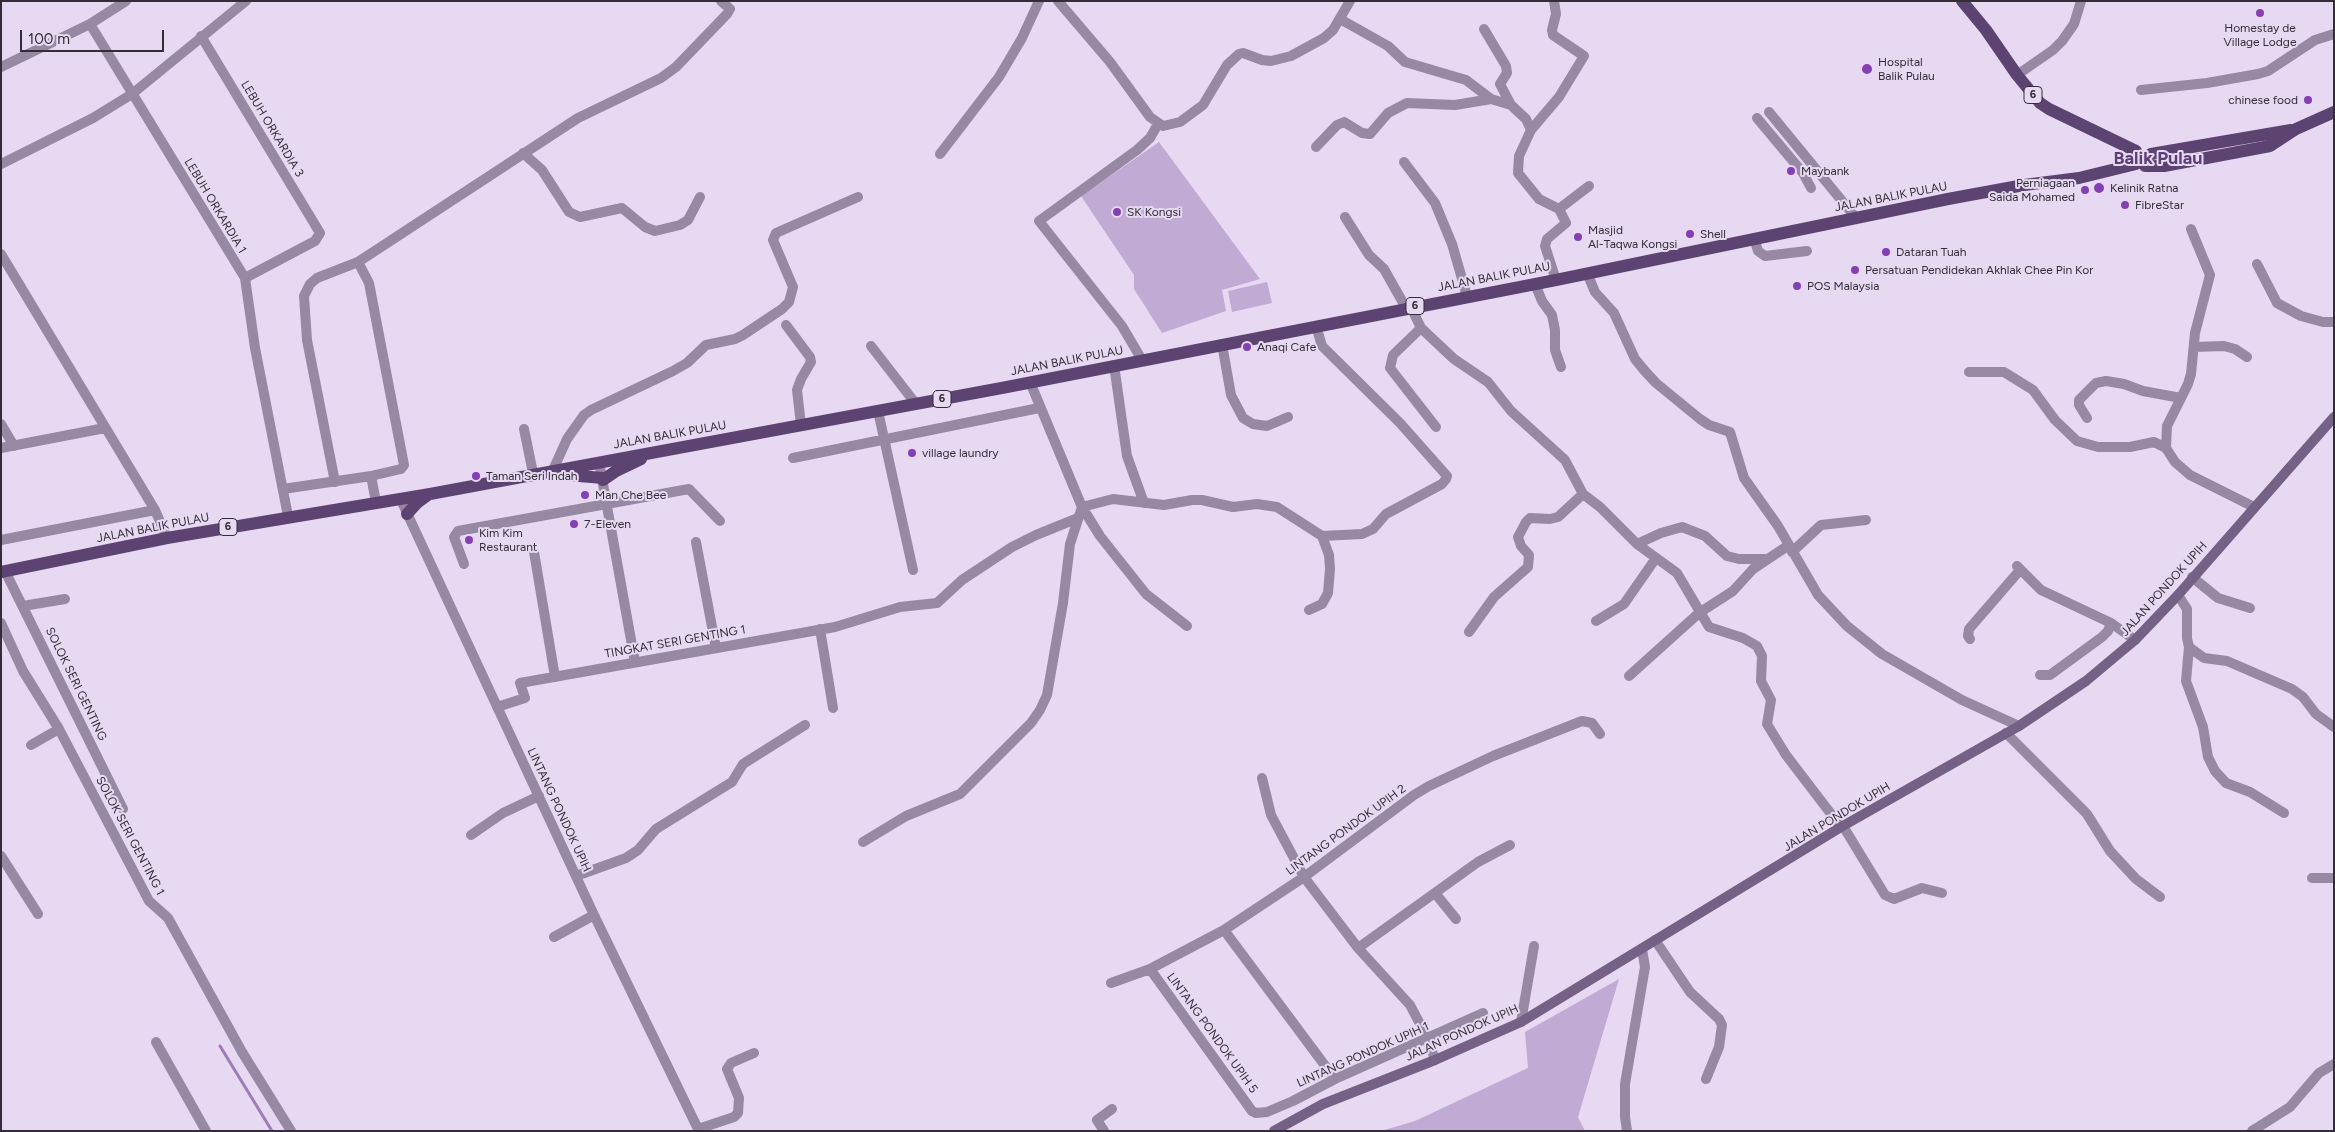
<!DOCTYPE html>
<html>
<head>
<meta charset="utf-8">
<style>
  body { margin:0 }
  #map { position:relative; width:2335px; height:1132px; overflow:hidden; background:#e6d9f1; font-family:Figtree,sans-serif }
  canvas { display:block }
  .frame { position:absolute; inset:0; border:2px solid #322d36; pointer-events:none }
  .scale { position:absolute; left:20px; top:30px; width:144px; height:22px; box-sizing:border-box; border:2px solid #322d36; border-top:0; padding-left:6px; font-size:15px; line-height:18px; white-space:nowrap; color:#322d36; -webkit-text-stroke:4px #e6d9f1; paint-order:stroke }
</style>
</head>
<body>
<div id="map">
<canvas width="2335" height="1132"></canvas>
<div class="frame"></div>
<div class="scale">100 m</div>
</div>
<script>
const context = document.querySelector('canvas').getContext('2d');
context.lineJoin = 'round';
function paint(path, color) { context.fillStyle = color; context.fill(path, 'evenodd'); }
const poly = rows => new Path2D(rows.map(r => 'M' + r).join(''));
function stroke(path, color, width, dash) { context.strokeStyle = color; context.lineWidth = width; context.lineCap = dash ? 'butt' : 'round'; context.setLineDash(dash || []); context.stroke(path); }
function drawText(font, color, halo, rows, align = 'center') {
  context.font = font + ' Figtree,sans-serif'; context.lineWidth = 4; context.setLineDash([]); context.textBaseline = 'middle'; context.strokeStyle = halo; context.fillStyle = color; for (const [text, x, y, turn = 0] of rows) {
    context.save(); context.translate(x, y); context.rotate((+turn || 0) * Math.PI / 180); context.textAlign = isNaN(turn) ? turn : align; if (halo) context.strokeText(text, 0, 0); context.fillText(text, 0, 0); context.restore();
  }
}
const green = poly([
  [1159,142,1260,279,1222,290,1226,311,1162,333,1134,289,1134,275,1081,196],
  [1267,282,1272,303,1232,312,1228,291],
  [1619,979,1578,1117,1585,1131,1381,1131,1415,1121,1528,1068,1525,1032]
]);
const stream = poly([
  [220,1046,272,1131]
]);
const street = poly([
  [1058,1,1110,62,1150,117,1163,126,1180,122,1203,105,1227,65,1239,54,1243,53,1262,60,1271,61,1291,56,1324,38,1333,30,1350,1],
  [1340,19,1388,46,1405,62,1466,80,1491,99,1511,105,1526,119,1531,130,1519,156,1518,173,1539,199,1559,209,1566,223,1547,239,1545,246,1556,280],
  [90,24,126,1],
  [1484,29,1506,66,1507,73,1500,84,1511,105],
  [201,36,320,233,315,241,245,278],
  [1,67,90,24,245,278,255,348,288,516],
  [2017,75,2053,50,2062,41,2074,24,2081,1],
  [2141,90,2207,83,2258,74,2268,71,2315,40,2334,34],
  [1769,112,1856,218],
  [1757,118,1803,173,1811,188],
  [1531,130,1559,97,1584,56,1553,35,1552,30,1556,14,1554,1],
  [1316,147,1337,125,1344,122,1362,133,1370,134,1388,113,1407,103,1455,105,1491,99],
  [523,153,542,170,569,212,580,217,622,208,645,227,655,231,680,225,688,220,700,197],
  [940,154,999,77,1022,38,1039,1],
  [1404,162,1435,203,1452,244,1467,296],
  [1,164,93,118,132,94,246,1],
  [1559,209,1589,186],
  [1345,217,1369,255,1384,269,1406,308],
  [2191,229,2210,275,2195,333,2191,374,2188,384,2167,426,2166,448,2175,462,2190,475,2254,507],
  [1754,238,1758,251,1765,256,1807,251],
  [1,254,155,510,167,538],
  [2257,264,2277,303,2301,316,2323,322,2334,322],
  [1587,273,1595,292,1614,313,1635,359,1644,370,1656,383,1700,419,1709,425,1730,432,1744,478,1778,526,1818,595,1847,626,1882,654,1962,700,2019,726],
  [1535,284,1542,301,1552,315,1555,330,1555,350,1561,367],
  [1411,307,1421,328,1454,359,1488,382,1511,411,1565,460,1583,494,1600,507,1637,544,1677,573,1709,627,1743,638,1757,646,1762,656,1761,681,1771,700,1767,724,1786,755,1841,827],
  [786,325,810,357,811,362,801,379,797,390,801,425],
  [1421,328,1393,355,1390,368,1436,427],
  [1222,344,1231,395,1243,418,1253,424,1267,426,1288,417],
  [871,346,916,404],
  [2194,347,2224,346,2235,349,2247,357],
  [1142,360,1122,326,1039,221,1137,150,1150,138,1158,124],
  [1114,365,1127,456,1144,503],
  [1969,372,2004,372,2033,390,2055,420,2077,441,2098,447,2130,447,2154,442,2166,448],
  [878,411,913,570],
  [2087,418,2079,405,2079,400,2096,383,2106,381,2124,384,2143,391,2181,398],
  [1,424,14,446],
  [524,429,533,473],
  [1,448,105,428],
  [793,458,1039,408],
  [599,462,635,662],
  [553,470,567,439,584,415,591,410,673,371,687,363,706,345,735,339,743,335,782,309,789,302,793,287,773,240,776,233,858,197],
  [371,476,376,502],
  [335,482,307,340,304,296,310,284,317,278,358,262,578,118,661,78,676,67,727,14,730,9,721,1],
  [283,489,371,476,401,469,404,465,369,283,358,262],
  [400,498,594,915,699,1131],
  [1,540,155,510],
  [696,542,716,648],
  [1637,544,1661,533,1682,527,1705,536,1727,556,1739,559,1768,559],
  [534,552,555,677],
  [1792,552,1821,525,1866,520],
  [464,564,454,537,458,531,689,489,720,521],
  [2017,566,2041,590,2111,623,2135,640],
  [5,571,123,809],
  [2192,577,2218,598,2250,608],
  [2178,595,2187,609,2187,638,2189,647,2186,681,2203,727,2208,757,2215,771,2226,783,2250,792,2284,813],
  [23,606,65,599],
  [1309,610,1322,604,1328,593,1330,569,1329,555,1322,536],
  [1596,621,1624,604,1656,558],
  [1,623,23,671,59,729,149,901,168,918,242,1052,291,1131],
  [1187,626,1146,594,1100,536,1082,507,1113,499,1164,505,1192,500,1202,500,1233,507,1257,504,1277,507,1322,536,1362,534,1373,529,1386,514,1442,484,1446,479,1447,476,1400,423,1322,346,1316,326],
  [820,629,833,708],
  [1469,632,1494,597,1528,567,1529,555,1521,546,1518,537,1526,522,1530,518,1550,519,1558,517,1583,494],
  [1970,639,1968,636,1969,629,2020,570],
  [2189,647,2204,658,2227,661,2292,689,2303,697,2316,714,2334,727],
  [2040,675,2050,675,2102,637,2108,631,2111,623],
  [1629,676,1699,613,1733,591,1753,569,1789,545],
  [497,707,525,698,520,683,835,627,900,607,937,603,962,580,1012,547,1036,535,1078,518],
  [2006,733,2087,814,2110,851,2136,879,2160,897],
  [31,745,59,729],
  [1262,778,1271,815,1304,877,1358,948,1410,1005,1428,1039,1435,1060],
  [1843,826,1885,895,1894,899,1922,888,1942,893],
  [471,835,503,813,539,796],
  [863,842,906,816,960,794,1031,723,1040,710,1047,695,1063,603,1070,544,1082,507,1030,382],
  [1,856,38,914],
  [576,876,626,858,638,850,656,829,732,782,743,764,805,725],
  [2312,878,2334,878],
  [1435,893,1456,919],
  [1224,930,1335,1079],
  [554,937,594,915],
  [1655,940,1690,992,1719,1019,1722,1025,1719,1047,1706,1079],
  [1358,948,1478,862,1510,845],
  [1150,969,1252,1111,1256,1113,1267,1112,1293,1101,1335,1079,1483,1013],
  [1111,983,1150,969,1224,930,1304,877,1414,795,1429,786,1493,756,1582,721,1592,723,1600,734],
  [1521,1022,1534,946],
  [156,1042,206,1131],
  [698,1129,734,1117,738,1113,739,1098,727,1069,731,1063,754,1053],
  [1104,1131,1097,1120,1112,1109],
  [1627,1131,1625,1117,1625,1084,1645,967,1642,949],
  [2252,1131,2290,1107,2319,1073,2334,1064]
]);
const secondary = poly([
  [1274,1131,1323,1104,1435,1060,1521,1022,1841,827,2019,726,2086,681,2135,640,2178,595,2334,417]
]);
const primary = poly([
  [1962,1,1986,30,2017,75,2040,103,2049,109,2136,151],
  [2151,154,2291,130],
  [2145,166,2164,166,2270,146,2296,129,2334,112],
  [555,474,603,478],
  [603,480,616,471,641,459],
  [407,514,417,503,428,495],
  [1,572,167,538,430,494,1007,387,1556,280,1948,199,2024,185,2079,178,2136,164]
]);
const markers = [
  [2260,13,5,"#843fb2"],
  [1867,69,6,"#843fb2"],
  [2308,100,5,"#843fb2"],
  [1791,171,5,"#843fb2"],
  [2099,188,6,"#843fb2"],
  [2085,190,5,"#843fb2"],
  [2125,205,5,"#843fb2"],
  [1117,212,5,"#843fb2"],
  [1690,234,5,"#843fb2"],
  [1578,237,5,"#843fb2"],
  [1886,252,5,"#843fb2"],
  [1855,270,5,"#843fb2"],
  [1797,286,5,"#843fb2"],
  [1247,347,5,"#843fb2"],
  [912,453,5,"#843fb2"],
  [476,476,5,"#843fb2"],
  [585,495,5,"#843fb2"],
  [574,524,5,"#843fb2"],
  [469,540,5,"#843fb2"]
];
const shields = [
  [2033,95,18],
  [1415,306,18],
  [942,399,18],
  [228,527,18]
];
const shieldNames = [
  ["6",2033,95],
  ["6",1415,306],
  ["6",942,399],
  ["6",228,527]
];
const poiNames = [
  ["Homestay de",2260,28,"center"],
  ["Village Lodge",2260,42,"center"],
  ["Hospital",1878,62],
  ["Balik Pulau",1878,76],
  ["chinese food",2298,100,"right"],
  ["Maybank",1801,171],
  ["Perniagaan",2075,183,"right"],
  ["Saida Mohamed",2075,197,"right"],
  ["Kelinik Ratna",2110,188],
  ["FibreStar",2135,205],
  ["SK Kongsi",1127,212],
  ["Masjid",1588,230],
  ["Al-Taqwa Kongsi",1588,244],
  ["Shell",1700,234],
  ["Dataran Tuah",1896,252],
  ["Persatuan Pendidekan Akhlak Chee Pin Kor",1865,270],
  ["POS Malaysia",1807,286],
  ["Anaqi Cafe",1257,347],
  ["village laundry",922,453],
  ["Taman Seri Indah",486,476],
  ["Man Che Bee",595,495],
  ["7-Eleven",584,524],
  ["Kim Kim",479,533],
  ["Restaurant",479,547]
];
const streetNames = [
  ["LEBUH ORKARDIA 3",272,129,59],
  ["JALAN BALIK PULAU",1891,197,-11],
  ["LEBUH ORKARDIA 1",215,206,59],
  ["JALAN BALIK PULAU",1494,277,-11],
  ["JALAN BALIK PULAU",1067,361,-11],
  ["JALAN BALIK PULAU",670,435,-10],
  ["JALAN BALIK PULAU",153,528,-11],
  ["JALAN PONDOK UPIH",2164,589,-48],
  ["TINGKAT SERI GENTING 1",675,642,-10],
  ["SOLOK SERI GENTING",76,684,64],
  ["LINTANG PONDOK UPIH",559,810,65],
  ["JALAN PONDOK UPIH",1837,817,-31],
  ["LINTANG PONDOK UPIH 2",1346,830,-36],
  ["SOLOK SERI GENTING 1",130,836,62],
  ["LINTANG PONDOK UPIH 5",1212,1033,54],
  ["JALAN PONDOK UPIH",1462,1033,-24],
  ["LINTANG PONDOK UPIH 1",1363,1055,-24]
];
const districtNames = [
  ["Balik Pulau",2158,159]
];
paint(green, '#c1abd4');
stroke(stream, '#9d7cb7', 3);
stroke(street, '#9789a4', 10);
stroke(secondary, '#756086', 10);
stroke(primary, '#5c4371', 12);
for (const [x, y, r, color] of markers) { const dot = new Path2D(); dot.arc(x, y, r, 0, 2 * Math.PI); context.fillStyle = color; context.fill(dot); stroke(dot, '#e6d9f1', 2); }
for (const [x, y, w] of shields) { const box = new Path2D(); box.roundRect(x - w / 2, y - 8.5, w, 17, 4); context.fillStyle = '#e6d9f1'; context.fill(box); stroke(box, '#322d36', 1); }
drawText('bold 11px', '#322d36', null, shieldNames);
drawText('12px', '#322d36', '#e6d9f1', poiNames, 'left');
drawText('12px', '#322d36', '#e6d9f1', streetNames);
drawText('bold 18px', '#5e3d77', '#e6d9f1', districtNames);
</script>
</body>
</html>
